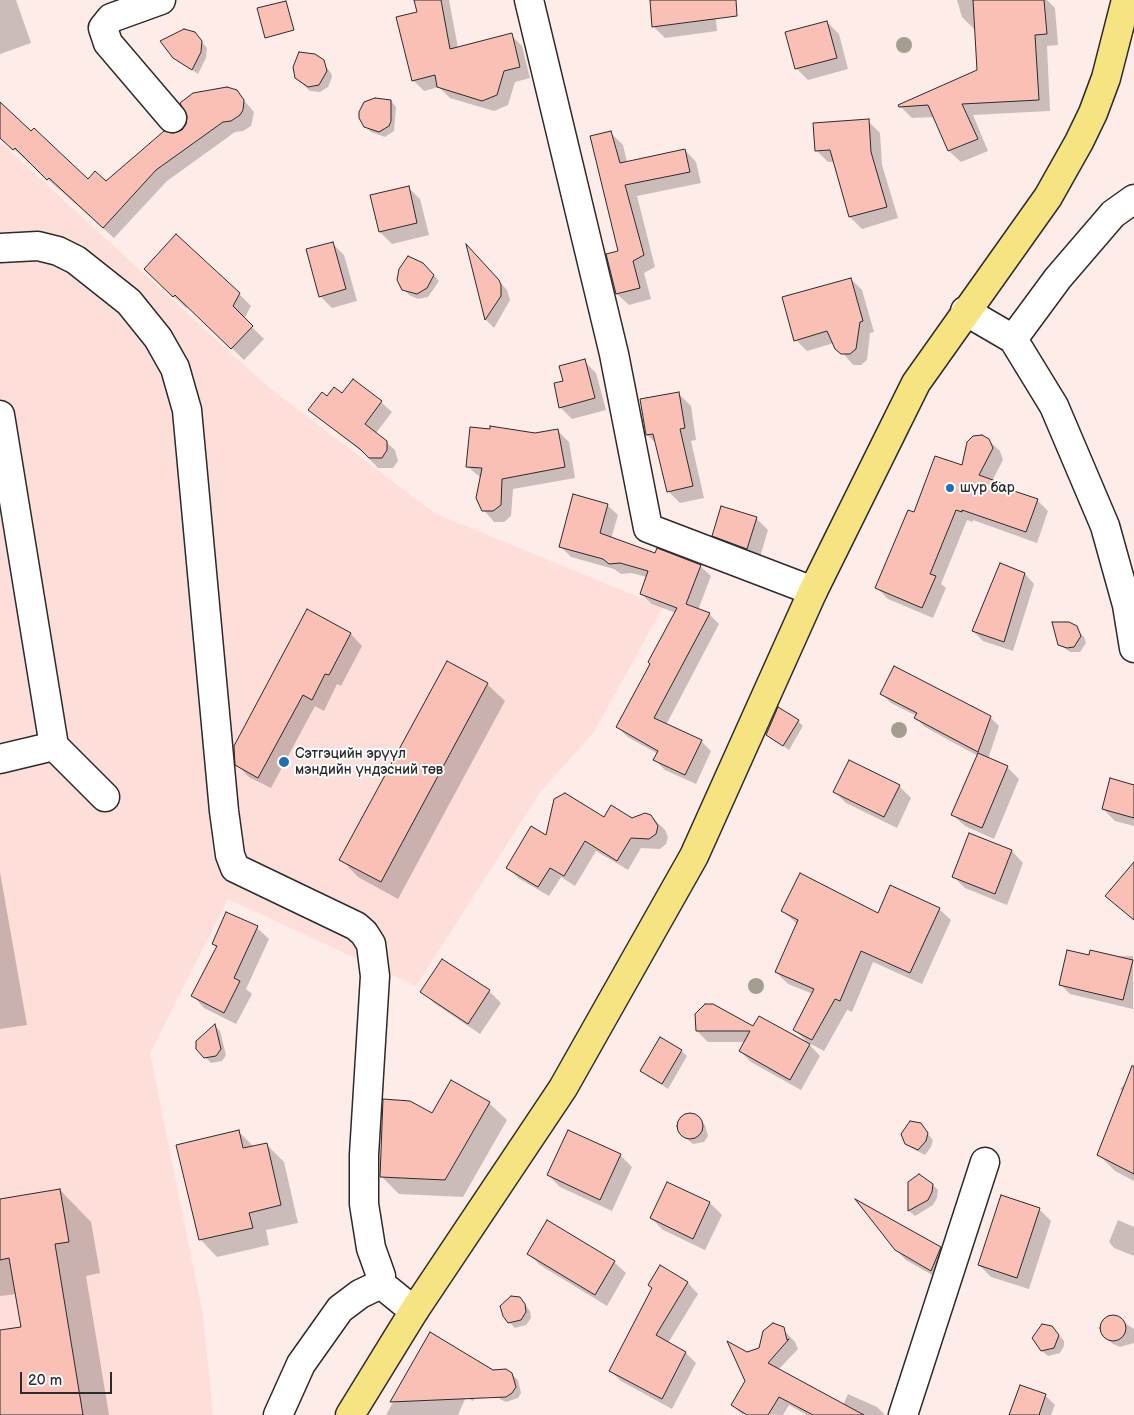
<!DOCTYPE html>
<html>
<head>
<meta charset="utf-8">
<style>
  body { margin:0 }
  #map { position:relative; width:1134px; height:1415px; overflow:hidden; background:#feece9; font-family:"Balsamiq Sans",sans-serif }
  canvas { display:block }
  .scale { position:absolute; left:20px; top:1372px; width:92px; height:22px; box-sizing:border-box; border:2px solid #2b2b2b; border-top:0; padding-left:6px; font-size:15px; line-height:18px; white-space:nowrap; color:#2b2b2b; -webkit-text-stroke:4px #fff; paint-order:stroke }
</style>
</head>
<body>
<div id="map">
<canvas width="1134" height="1415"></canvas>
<div class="scale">20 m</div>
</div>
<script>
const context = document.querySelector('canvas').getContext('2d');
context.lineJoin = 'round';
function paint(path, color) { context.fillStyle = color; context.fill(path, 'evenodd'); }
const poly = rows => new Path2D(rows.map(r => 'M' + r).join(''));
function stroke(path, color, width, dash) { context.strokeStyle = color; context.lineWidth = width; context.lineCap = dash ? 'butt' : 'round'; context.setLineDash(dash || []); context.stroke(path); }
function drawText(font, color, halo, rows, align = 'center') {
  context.font = font + ' "Balsamiq Sans",sans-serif'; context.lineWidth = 4; context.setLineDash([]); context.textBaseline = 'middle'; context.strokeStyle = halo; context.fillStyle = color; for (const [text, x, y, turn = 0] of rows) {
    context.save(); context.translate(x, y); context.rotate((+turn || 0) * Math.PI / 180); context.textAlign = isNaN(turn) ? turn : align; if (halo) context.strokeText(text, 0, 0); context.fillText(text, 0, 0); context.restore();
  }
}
const built = poly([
  [0,142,267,386,434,513,663,607,594,732,541,791,416,986,228,899,150,1053,203,1315,213,1415,0,1415]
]);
const shadow = poly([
  [0,0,16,0,31,43,0,54],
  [415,0,449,0,458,48,511,35,522,46,530,78,515,82,508,105,494,111,450,98,439,87,424,91,413,80,418,13],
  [651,0,705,0,715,10,717,31,665,38,653,26],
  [957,0,1047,0,1055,8,1058,45,1047,46,1050,111,973,115,988,151,961,162,949,151,934,117,912,118,900,106,978,71,976,29,974,29,962,17],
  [827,22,839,34,848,69,808,80,796,68],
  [194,33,207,48,206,58,198,74,174,57],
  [319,58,331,73,332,77,328,87,320,92,310,91,296,78],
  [236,91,254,112,251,126,243,131,235,132,167,181,114,238,0,137,0,104,88,181,106,183,183,131,188,124,189,115],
  [391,101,396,107,394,131,385,137,371,132,365,126],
  [868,121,880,133,882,165,898,218,862,229,850,217,834,162,828,162,816,150],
  [611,133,623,145,627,162,685,150,696,162,701,183,637,196,655,267,644,273,651,299,629,305,617,294,620,252],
  [408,187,420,199,429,235,392,244,380,232,372,196],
  [332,243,344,255,357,301,332,308,320,296],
  [468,248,507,290,510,300,494,328,486,320],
  [409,258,423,264,439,281,428,297,418,299,409,295,400,285,398,275],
  [851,279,862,290,874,332,870,333,867,360,861,365,853,365,834,343,807,351,796,340],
  [157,281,239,294,251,306,244,319,264,339,244,360,188,306,186,308],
  [584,361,596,373,606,410,572,419,560,407,564,382],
  [679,394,691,406,696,440,691,441,704,498,680,503,668,491,657,444,647,435],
  [342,395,381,402,392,412,376,433,395,450,398,461,393,468,378,468,366,455,310,410,328,397],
  [558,431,569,442,575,478,513,489,511,516,504,522,494,522,477,502,481,478,467,466,535,435],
  [988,440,1000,451,1003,460,992,481,1037,500,1048,511,1037,543,973,520,973,522,967,520,941,584,946,588,933,618,888,599,877,588,914,514],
  [607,505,618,515,611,539,655,555,700,566,711,576,698,610,709,614,719,624,666,725,701,741,711,751,696,784,665,770,655,760,658,754,628,737,617,727,652,664,676,613,652,604,641,594,647,577,631,573,621,574,614,569,571,557,560,546],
  [756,518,768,530,759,560,725,547,714,535],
  [1000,564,1025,574,1034,584,1013,651,983,641,973,631],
  [1053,623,1078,631,1084,637,1086,643,1080,652,1070,652,1059,644],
  [351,634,362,646,341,686,337,684,324,711,315,706,271,788,249,777,237,765],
  [487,684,505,701,398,899,358,877,341,859],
  [882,694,990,717,999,726,988,759,1007,767,1019,779,994,839,965,826,953,815,978,756,925,727,916,718,917,716,891,703],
  [798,721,803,726,789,750,767,735],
  [899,786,911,798,897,828,846,803,835,792],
  [1134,786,1134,826,1115,821,1103,809],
  [645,814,654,819,665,830,668,837,666,844,660,849,641,848,628,870,596,851,575,886,561,877,549,896,518,878,508,867,547,837,632,820],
  [969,835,1012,851,1023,863,1007,905,965,888,953,876],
  [0,872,27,1025,0,1029],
  [939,909,951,920,922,984,873,962,852,1012,847,1010,824,1051,807,1042,794,1029,813,994,788,984,776,972,797,924,783,911,879,915],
  [257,928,269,939,246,989,252,994,236,1024,204,1008,193,996,217,948,213,944],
  [1133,956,1133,1009,1070,994,1060,984,1090,957],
  [422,991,489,991,501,1003,480,1034,434,1003],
  [214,1025,220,1031,226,1055,222,1061,211,1063,205,1057],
  [754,1027,808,1043,820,1056,801,1090,751,1062,740,1051,746,1042,708,1042,697,1031],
  [681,1051,687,1056,668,1089,641,1071],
  [1134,1074,1134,1181,1115,1171,1099,1155,1123,1092,1120,1089],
  [489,1103,507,1120,463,1197,399,1194,381,1176,432,1115],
  [684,1115,692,1115,705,1125,708,1136,704,1142,693,1144,682,1135,678,1123],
  [923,1128,933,1140,931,1147,925,1155,913,1149,906,1143],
  [238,1131,254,1147,266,1144,284,1162,298,1223,266,1230,269,1245,217,1257,200,1239],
  [620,1155,632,1167,612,1211,560,1187,548,1175],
  [909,1182,932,1184,938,1190,937,1198,933,1205,915,1216,909,1211],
  [668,1184,710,1203,722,1215,705,1250,663,1230,651,1218],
  [60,1190,91,1222,100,1273,86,1276,109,1415,0,1415,0,1331,22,1328,17,1294,0,1296,0,1200],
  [1039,1209,1051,1221,1029,1289,991,1277,979,1265],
  [1118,1220,1134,1227,1134,1256,1114,1248,1109,1242],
  [940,1248,950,1258,941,1280,906,1260,896,1250],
  [529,1254,614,1262,626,1273,607,1306,540,1265],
  [661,1267,688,1283,698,1294,668,1343,686,1353,696,1363,672,1409,621,1381,610,1371,653,1288],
  [520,1298,530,1311,531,1318,526,1325,515,1328,509,1322,501,1306,507,1299],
  [1113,1316,1134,1329,1134,1343,1120,1347,1113,1344,1106,1338,1101,1330,1102,1324],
  [780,1326,795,1342,798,1349,778,1370,843,1405,848,1394,877,1407,885,1415,807,1415,789,1405,783,1415,742,1414,732,1405,746,1382,747,1353,760,1349],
  [1055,1330,1064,1341,1064,1346,1060,1353,1048,1356,1042,1351],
  [430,1334,487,1372,511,1374,518,1380,521,1393,518,1398,506,1402,500,1399,485,1379,473,1401,466,1397,458,1415,386,1415],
  [1045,1395,1055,1405,1051,1415,1011,1415]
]);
const building = poly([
  [414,0,441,0,450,49,512,33,520,67,504,71,497,95,482,101,437,87,435,75,412,81,396,17,417,12,414,0],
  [650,0,736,0,737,16,652,27,650,0],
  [973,0,1044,0,1047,34,1035,35,1039,100,962,104,978,139,948,151,928,105,899,107,898,105,977,70,973,0],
  [286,1,294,30,265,38,257,8,286,1],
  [827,21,837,58,795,69,785,32,827,21],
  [184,29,195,32,202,41,201,52,192,70,173,58,160,41,184,29],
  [299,52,315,54,324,60,327,71,319,85,308,87,295,78,293,67,299,52],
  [227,87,237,90,244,100,243,110,240,115,231,121,223,122,156,170,103,228,49,178,47,180,15,148,13,150,0,138,0,102,31,131,34,128,88,179,95,171,106,181,164,131,174,133,182,130,186,124,187,116,180,103,193,93,227,87],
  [375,98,391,100,391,121,389,126,379,132,364,127,359,118,359,112,364,102,375,98],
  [869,119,871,152,887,207,849,217,830,150,815,151,813,123,869,119],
  [611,131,620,163,685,149,690,172,625,185,644,255,633,261,640,288,616,294,606,254,618,251,590,136,611,131],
  [409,186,417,223,379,232,370,195,409,186],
  [176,234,240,293,233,306,253,326,231,349,175,295,173,297,144,269,176,234],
  [333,242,346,289,319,297,306,249,333,242],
  [466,244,499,280,501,285,501,296,485,320,466,244],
  [408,256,423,263,434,275,427,288,417,294,402,290,397,280,399,269,408,256],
  [851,278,863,321,860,322,856,349,850,354,841,354,835,349,827,331,794,341,782,297,851,278],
  [585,359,595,398,559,408,554,383,563,381,559,366,585,359],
  [353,379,382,401,365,424,387,441,387,450,382,458,369,458,360,449,308,410,322,392,327,396,334,387,342,393,353,379],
  [679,392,685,428,680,429,693,486,667,492,653,434,646,435,640,399,679,392],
  [490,426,535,433,558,429,565,467,502,479,501,505,493,511,482,511,476,498,482,468,466,467,470,427,490,429,490,426],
  [982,435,989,439,993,448,979,475,1015,488,1014,491,1038,499,1026,532,962,510,962,512,956,510,930,574,936,576,922,608,875,588,908,510,914,512,935,456,962,465,967,442,973,436,982,435],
  [573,494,608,504,600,533,655,553,657,548,701,565,686,604,710,613,654,718,702,740,685,775,653,760,658,751,616,727,650,664,648,662,677,608,640,594,648,571,620,563,609,564,603,559,559,547,573,494],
  [721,506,757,517,747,549,712,536,721,506],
  [1000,563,1025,573,1004,642,972,631,1000,563],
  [307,609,351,633,329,675,325,674,312,700,303,695,258,778,235,765,234,746,307,609],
  [1052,622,1069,622,1077,626,1081,636,1074,647,1067,648,1058,645,1052,622],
  [447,661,488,683,381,882,339,860,447,661],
  [894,666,991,716,978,752,914,718,917,713,880,694,894,666],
  [778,707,799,720,783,746,766,735,778,707],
  [978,753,1008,766,982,828,951,815,978,753],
  [849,760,900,785,884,817,833,792,849,760],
  [1110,778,1134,785,1134,818,1102,809,1110,778],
  [565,793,604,817,611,805,632,818,645,813,651,815,658,826,656,834,649,839,631,838,617,861,585,841,564,876,550,868,538,887,506,868,531,826,546,835,554,799,565,793],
  [969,833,1012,850,995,894,952,877,969,833],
  [1134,862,1134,920,1105,896,1134,862],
  [800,873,878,913,890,885,940,908,910,973,861,951,840,1001,835,999,812,1040,793,1030,814,989,775,972,798,920,781,911,800,873],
  [226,912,258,926,234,978,240,981,224,1013,191,996,217,946,212,944,226,912],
  [1067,950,1089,955,1090,950,1133,960,1123,1000,1059,985,1067,950],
  [442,959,490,990,468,1024,420,992,442,959],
  [705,1004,713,1004,753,1026,759,1016,810,1044,790,1080,739,1051,750,1031,696,1031,695,1014,705,1004],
  [215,1024,221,1049,216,1056,204,1058,196,1049,196,1041,215,1024],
  [660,1037,682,1050,662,1084,640,1071,660,1037],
  [1132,1066,1134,1066,1134,1174,1097,1155,1132,1066],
  [451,1080,490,1102,445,1180,380,1177,383,1099,410,1101,432,1113,451,1080],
  '677 1126a13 13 0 1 1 26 0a13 13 0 1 1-26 0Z',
  [910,1121,921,1123,928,1133,926,1141,918,1150,905,1144,901,1134,910,1121],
  [239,1130,243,1148,267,1143,281,1205,249,1213,253,1228,199,1240,176,1145,239,1130],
  [568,1130,621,1154,600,1200,547,1175,568,1130],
  [919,1174,933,1184,932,1192,928,1200,908,1211,908,1182,919,1174],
  [667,1182,710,1202,693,1239,650,1218,667,1182],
  [60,1189,69,1242,55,1244,83,1415,0,1415,0,1330,21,1327,9,1258,0,1260,0,1199,60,1189],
  [1001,1195,1040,1208,1017,1278,978,1265,1001,1195],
  [855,1199,941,1247,931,1271,895,1250,855,1199],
  [547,1220,615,1261,595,1295,527,1254,547,1220],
  [660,1265,688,1282,656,1335,686,1352,662,1399,609,1371,652,1288,648,1285,660,1265],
  [511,1296,520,1297,525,1304,526,1312,521,1320,508,1323,503,1316,500,1306,511,1296],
  '1100 1328a13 13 0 1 1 26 0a13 13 0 1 1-26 0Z',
  [773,1323,784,1327,787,1340,789,1339,768,1363,864,1415,813,1415,779,1397,768,1415,747,1415,731,1405,745,1381,727,1341,747,1352,759,1348,763,1331,773,1323],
  [1042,1324,1052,1326,1059,1335,1054,1348,1041,1351,1032,1338,1042,1324],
  [430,1332,493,1370,506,1369,512,1373,516,1387,512,1393,506,1397,390,1402,430,1332],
  [1020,1385,1046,1394,1039,1415,1009,1415,1020,1385]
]);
const minor = poly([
  [161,0,111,18,103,28,108,43,172,118],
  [529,0,614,354,648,528,813,591],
  [0,248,38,246,58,251,76,260,129,302,158,338,175,368,187,410,224,811,230,855,235,868,356,926,364,933,371,944,375,976,364,1155,364,1204,371,1248,381,1276,381,1284,414,1311],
  [965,311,1013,339,1054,406,1105,526,1127,605,1134,648],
  [1013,339,1058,278,1113,214,1134,199],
  [0,415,54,746,105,797],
  [0,759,54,746],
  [278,1415,301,1364,340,1309,360,1294,381,1284],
  [903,1415,985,1162]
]);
const major = poly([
  [350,1415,414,1311,563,1088,694,856,813,591,916,383,1048,197,1079,142,1093,113,1106,78,1126,0]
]);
const trees = [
  [904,45],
  [899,730],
  [756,986]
];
const markers = [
  [950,488,5,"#1f6fb2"],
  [284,762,6,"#1f6fb2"]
];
const poiNames = [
  ["шүр бар",960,488],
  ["Сэтгэцийн эрүүл",295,754],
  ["мэндийн үндэсний төв",295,770]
];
paint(built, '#fdded9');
paint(shadow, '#0003');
paint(building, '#fabfb5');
stroke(building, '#2b2b2b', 1);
stroke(minor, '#2b2b2b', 31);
stroke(major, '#2b2b2b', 31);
stroke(minor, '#fff', 28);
stroke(major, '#f6e381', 28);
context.fillStyle = '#a49e90';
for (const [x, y] of trees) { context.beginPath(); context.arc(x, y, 8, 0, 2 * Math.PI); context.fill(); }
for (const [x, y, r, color] of markers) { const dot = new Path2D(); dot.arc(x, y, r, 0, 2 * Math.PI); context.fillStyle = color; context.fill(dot); stroke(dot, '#fff', 2); }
drawText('14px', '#2b2b2b', '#fff', poiNames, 'left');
</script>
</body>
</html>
